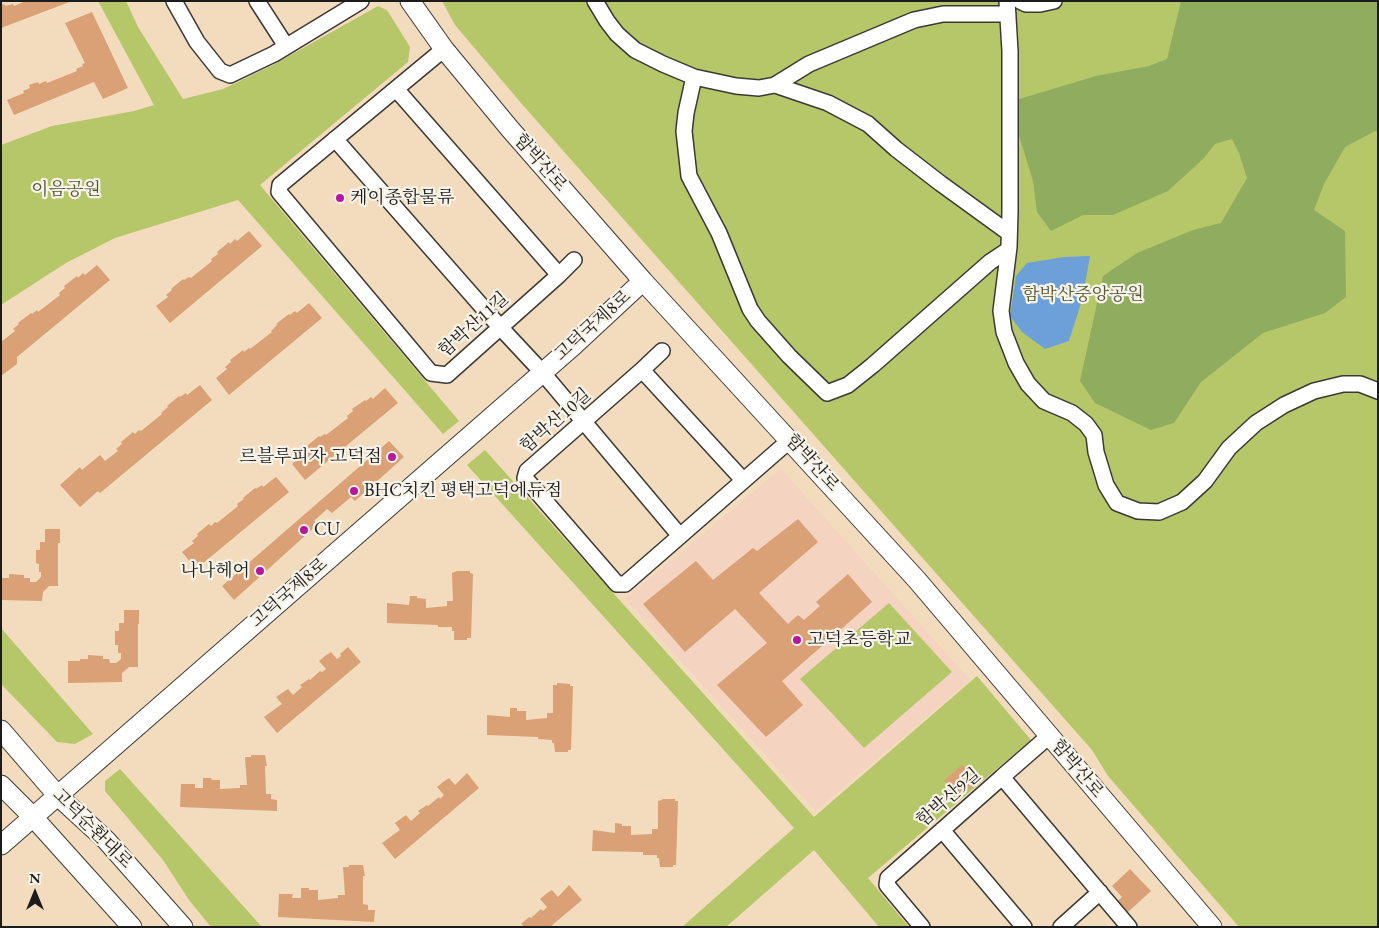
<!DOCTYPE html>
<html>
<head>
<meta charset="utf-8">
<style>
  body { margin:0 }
  #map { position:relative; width:1379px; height:928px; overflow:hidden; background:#f3dcbd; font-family:"EB Garamond",serif }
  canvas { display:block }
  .frame { position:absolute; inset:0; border:2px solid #1c1c1c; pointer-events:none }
  .north { position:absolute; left:10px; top:868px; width:50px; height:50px; -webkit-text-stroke:4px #f7f3e8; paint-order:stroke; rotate:0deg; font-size:14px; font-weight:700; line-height:20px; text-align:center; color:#1c1c1c }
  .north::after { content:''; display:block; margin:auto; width:18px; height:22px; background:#1c1c1c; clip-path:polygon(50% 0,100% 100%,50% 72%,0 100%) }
</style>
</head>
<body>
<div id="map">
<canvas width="1379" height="928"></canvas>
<div class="frame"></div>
<div class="north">N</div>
</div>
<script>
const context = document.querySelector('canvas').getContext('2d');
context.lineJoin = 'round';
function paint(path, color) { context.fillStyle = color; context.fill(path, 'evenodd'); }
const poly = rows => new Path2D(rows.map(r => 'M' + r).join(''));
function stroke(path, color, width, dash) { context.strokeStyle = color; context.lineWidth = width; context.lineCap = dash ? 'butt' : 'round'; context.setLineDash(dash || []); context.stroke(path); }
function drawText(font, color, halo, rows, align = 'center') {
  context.font = font + ' "EB Garamond","Noto Serif KR",serif'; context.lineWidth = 4.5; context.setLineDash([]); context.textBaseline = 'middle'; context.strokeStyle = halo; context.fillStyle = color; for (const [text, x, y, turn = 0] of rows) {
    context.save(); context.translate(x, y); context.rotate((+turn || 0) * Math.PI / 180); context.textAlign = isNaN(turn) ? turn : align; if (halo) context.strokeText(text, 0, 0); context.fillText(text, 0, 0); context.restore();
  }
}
const built = poly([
  [781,469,970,680,816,811,625,599]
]);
const green = poly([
  [98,1,126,1,138,27,183,99,223,89,271,66,378,6,387,10,410,47,408,62,260,185,459,421,443,434,238,200,115,238,66,263,1,305,1,145,52,126,134,111,154,105],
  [442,1,1378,1,1378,927,1239,927,1108,776,1092,750,521,103,455,25],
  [485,450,814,817,977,676,1031,740,868,878,909,927,879,927,814,850,726,927,682,927,794,828,467,465],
  [889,603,952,672,864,748,800,679],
  [1,628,93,734,75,744,57,742,1,684],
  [120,769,262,927,211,927,189,900,163,860,105,791,105,781]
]);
const forest = poly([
  [1181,1,1378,1,1378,132,1375,131,1345,147,1324,184,1314,210,1345,231,1346,297,1325,313,1263,333,1201,382,1174,423,1151,430,1095,403,1080,381,1103,276,1137,253,1193,230,1221,223,1247,178,1239,153,1232,139,1215,144,1203,159,1168,191,1113,215,1083,215,1051,231,1037,212,1033,181,1013,116,1019,99,1096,76,1149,66,1167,59]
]);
const water = poly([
  [1090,256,1082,300,1069,341,1045,349,1022,332,1010,316,1016,276,1027,263,1064,257]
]);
const building = poly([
  [26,1,72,1,1,28,1,5,4,4,5,6,13,4,14,6],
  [92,12,128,88,103,99,94,82,14,115,7,100,24,93,23,91,30,88,29,85,38,82,39,84,46,81,47,83,77,71,76,69,83,66,82,64,85,63,65,23],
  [249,231,262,246,170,323,156,306,168,297,166,295,172,290,171,289,183,279,184,280,189,277,191,278,212,261,211,259,218,254,217,252,229,242,230,244,235,239,237,241],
  [97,265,110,280,17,357,17,364,1,376,1,342,15,331,13,329,19,324,18,323,31,313,32,314,37,310,38,312,60,295,59,293,65,288,64,286,77,276,78,278,83,273,85,275],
  [309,303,322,318,229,395,216,378,227,369,225,367,231,362,230,360,243,350,244,352,249,348,250,349,272,332,271,331,277,325,276,324,289,314,290,315,295,311,297,313],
  [200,385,212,400,100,493,98,491,80,507,60,485,80,467,82,470,100,455,105,461,118,451,116,449,122,444,121,442,133,432,135,434,139,430,141,431,162,414,161,413,168,407,167,406,179,396,180,397,186,393,187,395],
  [385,388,398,403,305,480,292,464,303,454,302,452,308,448,307,446,319,436,320,437,325,434,326,435,348,418,347,416,353,411,352,409,365,400,366,401,371,397,373,399],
  [389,441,404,457,355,501,351,497,332,513,327,509,314,521,318,524,234,600,222,586],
  [276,477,289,492,196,569,182,552,194,543,192,541,198,536,197,534,209,524,211,526,215,522,217,523,238,506,237,504,244,499,243,498,255,488,256,489,262,485,263,487],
  [798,519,818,542,759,593,788,624,798,615,804,620,820,606,816,602,848,574,872,602,782,681,803,705,766,737,717,685,767,643,735,609,685,652,643,604,696,561,713,580,753,548,757,551],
  [45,529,60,529,60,543,58,543,58,586,49,586,43,592,42,601,1,600,1,578,9,578,9,574,24,575,24,578,30,578,30,582,36,582,41,577,41,572,39,572,39,564,36,563,36,550,40,550,40,542,45,542],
  [457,571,470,571,470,573,473,574,471,638,467,638,467,640,454,640,454,631,452,631,452,627,438,627,438,625,387,623,387,603,409,605,410,596,417,596,417,598,426,599,426,608,447,606,447,601,453,601,452,573],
  [124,610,139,610,139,624,138,624,138,667,129,667,122,673,122,682,68,683,68,661,80,661,80,659,88,659,88,655,103,656,103,659,109,659,110,663,116,663,121,659,121,653,118,653,118,645,115,645,115,631,119,631,119,623,124,623],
  [348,647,361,662,277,733,264,717,282,704,276,697,288,689,293,695,302,687,300,685,309,679,310,680,320,671,322,672,326,669,319,661,325,656,331,652,337,659,341,656,340,654],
  [557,683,570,684,570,686,573,686,571,750,568,750,568,752,555,752,554,743,552,743,552,740,538,739,538,737,487,735,487,715,510,717,510,708,517,708,517,711,526,711,526,720,547,718,547,713,553,713,553,685,557,685],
  [251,755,265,755,267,766,265,766,266,794,271,794,271,799,277,800,277,811,180,807,181,784,195,784,195,788,203,788,203,778,211,778,212,780,220,780,220,789,240,788,240,785,247,785,245,757,251,757],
  [962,765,978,782,958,798,944,780],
  [467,773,479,788,395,859,382,843,400,830,395,823,406,815,411,821,420,813,418,811,427,805,428,806,439,797,440,799,444,795,437,787,443,782,449,778,455,785],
  [662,799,675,799,675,801,678,801,676,865,673,865,673,867,660,867,659,858,657,858,657,855,643,855,643,852,592,851,593,830,615,833,615,823,622,824,622,826,631,826,631,835,652,834,652,829,658,829,658,801,662,800],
  [349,865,363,865,365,876,363,876,363,904,368,905,368,910,375,910,374,922,278,917,279,894,293,894,292,898,301,898,301,888,309,888,309,890,318,890,318,900,338,898,338,895,345,895,343,867,349,867],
  [1130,869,1151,891,1128,912,1118,901,1122,897,1112,886],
  [569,885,582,900,550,927,521,927,523,925,521,924,529,917,531,918,541,909,543,911,547,907,540,899,546,894,552,890,558,897]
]);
const minor = poly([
  [174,1,197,42,220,71,230,75,274,54,361,1],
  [257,1,286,46],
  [595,1,607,21,617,34,635,50,663,64,694,77,736,86,759,88,775,85,809,64,914,20,943,14,1008,14],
  [1007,1,1010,51,1010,212,1009,247,1001,311,1004,332,1016,363,1028,384,1044,401,1072,413,1086,424,1094,435,1096,452,1106,485,1117,503,1138,511,1159,512,1182,502,1205,481,1229,448,1256,423,1284,405,1314,391,1343,384,1360,384,1378,391],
  [1020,1,1026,4,1040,4,1054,1],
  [694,77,686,113,684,131,689,176,719,233,750,309,758,321,789,356,827,393,848,385,873,365,990,262,1008,250],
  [775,85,828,103,868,124,896,149,940,183,1009,233],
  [396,89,559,275,447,375,431,373,279,192,280,185,444,49],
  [335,139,500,327,542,372,680,536],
  [559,275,574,260],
  [642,370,662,351],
  [743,480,642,370,527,471,525,478,617,584,625,584,790,440],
  [1002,777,1049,736],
  [942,830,1024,927],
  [922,927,887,885,888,878,1002,777,1129,927],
  [1061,927,1100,892]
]);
const tertiary = poly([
  [410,1,444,49,510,129,643,281,917,580,1212,927],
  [1,730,58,796,106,840,183,927],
  [1,785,33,817,132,927],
  [1,845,573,346,643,281]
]);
const markers = [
  [340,198,5,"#b5179e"],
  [392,457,5,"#b5179e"],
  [354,491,5,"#b5179e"],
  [304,530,5,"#b5179e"],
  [260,571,5,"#b5179e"],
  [797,640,5,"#b5179e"]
];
const streetNames = [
  ["함박산로",540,163,49],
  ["함박산11길",474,325,-42],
  ["고덕국제8로",593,326,-42],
  ["함박산10길",556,421,-41],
  ["함박산로",812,463,48],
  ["고덕국제8로",289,593,-41],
  ["함박산로",1077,769,50],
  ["함박산9길",949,798,-41],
  ["고덕순환대로",92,829,45]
];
const parkNames = [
  ["이음공원",66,190],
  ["함박산중앙공원",1083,295]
];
const poiNames = [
  ["케이종합물류",350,198],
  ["르블루피자 고덕점",382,457,"right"],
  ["BHC치킨 평택고덕에듀점",364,491],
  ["CU",314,530],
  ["나나헤어",250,571,"right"],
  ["고덕초등학교",807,640]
];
paint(built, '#f4d3c0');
paint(green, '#b6c76a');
paint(forest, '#90ac5e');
paint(water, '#6da0d8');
paint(building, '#d9a175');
stroke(minor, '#3c3934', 18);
stroke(tertiary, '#3c3934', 21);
stroke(minor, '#fff', 15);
stroke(tertiary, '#fff', 19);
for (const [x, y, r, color] of markers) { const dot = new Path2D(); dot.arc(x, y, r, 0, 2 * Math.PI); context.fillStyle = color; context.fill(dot); stroke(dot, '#f7f3e8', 2); }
drawText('18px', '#1c1c1c', '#f7f3e8', streetNames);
drawText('18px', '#525837', '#f7f3e8', parkNames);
drawText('18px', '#1c1c1c', '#f7f3e8', poiNames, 'left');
</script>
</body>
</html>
